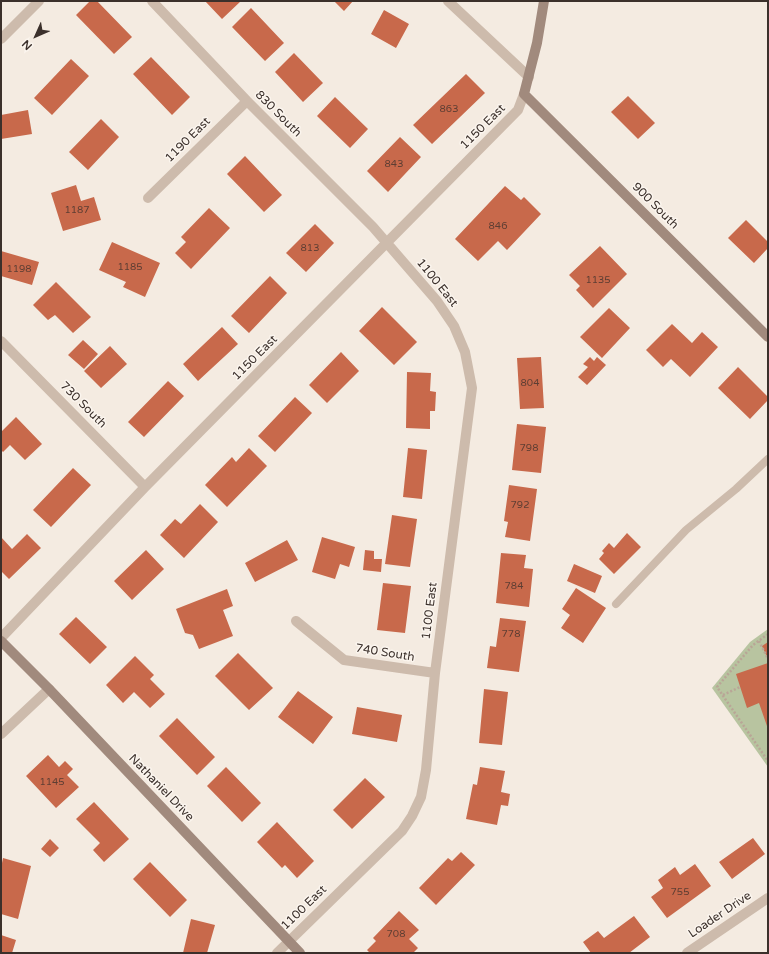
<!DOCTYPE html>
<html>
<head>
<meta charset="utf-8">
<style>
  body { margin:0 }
  #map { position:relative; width:769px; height:954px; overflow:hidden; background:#f4ebe1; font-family:"Varela Round",sans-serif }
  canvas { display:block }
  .frame { position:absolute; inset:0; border:2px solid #3b302b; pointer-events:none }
  .north { position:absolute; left:16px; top:16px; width:40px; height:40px; -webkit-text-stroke:3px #fbf5ee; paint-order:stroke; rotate:225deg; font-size:11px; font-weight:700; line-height:16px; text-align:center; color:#3b302b }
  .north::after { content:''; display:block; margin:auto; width:14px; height:18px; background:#3b302b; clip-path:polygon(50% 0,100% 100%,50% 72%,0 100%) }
</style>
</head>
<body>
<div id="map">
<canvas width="769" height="954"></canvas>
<div class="frame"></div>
<div class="north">N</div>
</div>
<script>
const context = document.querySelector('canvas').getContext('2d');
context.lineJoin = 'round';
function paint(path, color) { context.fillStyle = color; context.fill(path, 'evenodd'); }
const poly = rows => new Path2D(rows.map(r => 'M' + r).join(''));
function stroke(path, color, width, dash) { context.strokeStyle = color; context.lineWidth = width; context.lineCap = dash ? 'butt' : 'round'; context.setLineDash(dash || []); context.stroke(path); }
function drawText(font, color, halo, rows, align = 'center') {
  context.font = font + ' "Varela Round",sans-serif'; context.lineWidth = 3; context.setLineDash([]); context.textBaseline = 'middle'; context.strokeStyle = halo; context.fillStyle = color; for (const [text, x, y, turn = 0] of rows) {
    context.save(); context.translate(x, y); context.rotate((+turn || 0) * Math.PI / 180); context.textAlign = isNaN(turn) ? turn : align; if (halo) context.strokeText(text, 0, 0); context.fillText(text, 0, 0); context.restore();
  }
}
const green = poly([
  [768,629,768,767,712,688,750,642]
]);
const building = poly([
  [90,1,97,1,132,37,114,54,76,15],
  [205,1,241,1,222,19],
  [334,1,353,1,344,11],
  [251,8,284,43,265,61,232,27],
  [384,10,409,24,396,48,371,34],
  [294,53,323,83,303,102,275,72],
  [151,57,190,97,172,115,133,74],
  [71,59,89,76,52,115,34,98],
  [466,74,485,93,432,144,413,125],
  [628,96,655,123,638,139,611,112],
  [335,97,368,129,350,148,317,116],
  [28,110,32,134,1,139,1,115],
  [101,119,119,137,88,170,69,152],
  [400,137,421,157,388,192,367,171],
  [245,156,282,195,264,212,227,174],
  [76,185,81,201,94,197,101,220,63,231,51,193],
  [505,186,521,200,524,197,541,214,507,250,498,241,478,261,455,239],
  [209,208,230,228,191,269,175,253,186,242,181,237],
  [746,220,768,242,768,248,754,263,728,238],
  [315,224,334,243,306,272,286,253],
  [112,242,160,263,145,297,123,287,126,282,99,270],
  [600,246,627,274,593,308,576,290,580,286,569,275],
  [1,251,39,262,32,285,1,276],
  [270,276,287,293,249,333,231,316],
  [56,282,91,317,73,333,55,315,48,320,33,305],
  [382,307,417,342,394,365,359,331],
  [609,308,630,328,602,358,580,337],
  [672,324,692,343,702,332,718,347,690,377,671,359,663,367,646,350],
  [222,327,238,344,198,381,183,364],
  [83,340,98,354,84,369,68,355],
  [110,346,127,364,101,388,84,371],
  [341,352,359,371,327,403,309,385],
  [541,357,544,408,520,409,517,358],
  [590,357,594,361,597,357,606,365,587,385,578,377,588,367,583,364],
  [738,367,768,397,768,400,750,419,718,388],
  [407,372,431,373,430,391,436,392,435,411,430,411,430,429,406,428],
  [168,381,184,396,144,437,128,422],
  [295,397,312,413,275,452,258,436],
  [16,417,42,444,25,460,10,445,3,452,1,450,1,432],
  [517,424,546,427,541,473,512,470],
  [249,448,267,466,227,507,205,485,232,457,236,462],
  [408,448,427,450,422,499,403,497],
  [73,468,91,485,51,527,33,510],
  [509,485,537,489,530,541,505,537,508,522,504,521],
  [200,504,218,522,184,558,160,535,175,519,181,524],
  [392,515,417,519,410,567,385,564],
  [627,533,641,547,614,574,599,559,604,553,602,551,609,543,614,548],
  [27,534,41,548,9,579,1,571,1,537,12,549],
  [322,537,355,547,349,567,340,564,335,579,312,572],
  [287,540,298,560,255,582,245,563],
  [146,550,164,569,132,600,114,581],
  [365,550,374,551,374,559,382,559,381,572,363,570],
  [501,553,526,555,524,568,533,569,529,607,496,603],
  [574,564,602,576,595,593,567,581],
  [383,583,411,586,405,633,377,630],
  [576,588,606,608,583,643,561,628,570,615,562,609],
  [227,589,233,606,223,610,233,636,199,649,193,635,185,633,176,609],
  [76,617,107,647,90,664,59,634],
  [500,618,526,621,519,672,487,668,490,646,496,647],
  [768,642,768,659,762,646],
  [238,653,273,688,249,710,215,676],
  [135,656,154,675,150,679,165,694,150,708,134,692,123,703,106,685],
  [768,663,768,729,759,703,747,708,736,674],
  [484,689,508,692,502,745,479,743],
  [298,691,333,717,313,744,278,717],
  [357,707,402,715,397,742,352,734],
  [177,718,215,757,197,775,159,736],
  [48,755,59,767,65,761,73,769,67,775,79,787,56,808,26,776],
  [226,767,261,803,242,822,207,786],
  [480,767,505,771,501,792,510,794,508,806,501,805,497,825,466,819,473,784,477,785],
  [365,778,385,797,352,829,333,810],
  [94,802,129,839,104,862,93,850,100,843,76,819],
  [277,822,314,861,297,878,285,865,282,868,257,842],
  [753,838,765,854,732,879,719,862],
  [50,839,59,848,50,857,41,849],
  [461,852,475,865,436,905,419,888,448,858,452,861],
  [3,858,31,866,18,919,1,914,1,868],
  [150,862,187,900,170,917,133,879],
  [695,864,711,886,667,918,651,897,663,888,658,880,675,867,680,875],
  [399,911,419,930,409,939,418,948,413,953,370,953,367,950,376,941,373,938],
  [634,916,650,937,629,953,591,953,583,942,598,931,604,938],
  [191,919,215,925,207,953,183,953],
  [1,935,16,940,12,953,1,953]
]);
const path = poly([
  [768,634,753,645,717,687,768,761],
  [759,641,768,659],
  [723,695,740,687]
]);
const lane = poly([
  [616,604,686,530,736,489,768,459]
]);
const street = poly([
  [152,1,247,101,373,227,437,301,454,326,465,352,472,388,435,673,426,770,421,797,412,816,402,831,277,953],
  [448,1,529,77],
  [1,39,39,1],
  [148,198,247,101],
  [1,341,145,487],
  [296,621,344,660,435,673],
  [1,638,145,487,518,110,524,94],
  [1,734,49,689],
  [687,953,768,898]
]);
const secondary = poly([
  [544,1,537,43,524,94,768,337],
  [1,641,49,689,300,953]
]);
const numberNames = [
  ["863",449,109],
  ["843",394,164],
  ["1187",77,210],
  ["846",498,226],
  ["813",310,248],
  ["1185",130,267],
  ["1198",19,269],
  ["1135",598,280],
  ["804",530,383],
  ["798",529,448],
  ["792",520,505],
  ["784",514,586],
  ["778",511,634],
  ["1145",52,782],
  ["755",680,892],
  ["708",396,934]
];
const streetNames = [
  ["830 South",278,114,45],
  ["1150 East",483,127,-45],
  ["1190 East",188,140,-45],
  ["900 South",655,206,45],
  ["1100 East",437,283,51],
  ["1150 East",255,358,-45],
  ["730 South",83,405,45],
  ["1100 East",430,611,-83],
  ["740 South",385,653,9],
  ["Nathaniel Drive",161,788,46],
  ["1100 East",304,908,-44],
  ["Loader Drive",720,915,-34]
];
paint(green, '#b8c4a0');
paint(building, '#c8694b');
stroke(path, '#b9a596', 2.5, [2, 2]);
stroke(lane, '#cdbbac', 8);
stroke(street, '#cdbbac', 10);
stroke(secondary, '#a18a7d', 10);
drawText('10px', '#5e3e33', null, numberNames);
drawText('12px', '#3b302b', '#fbf5ee', streetNames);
</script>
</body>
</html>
